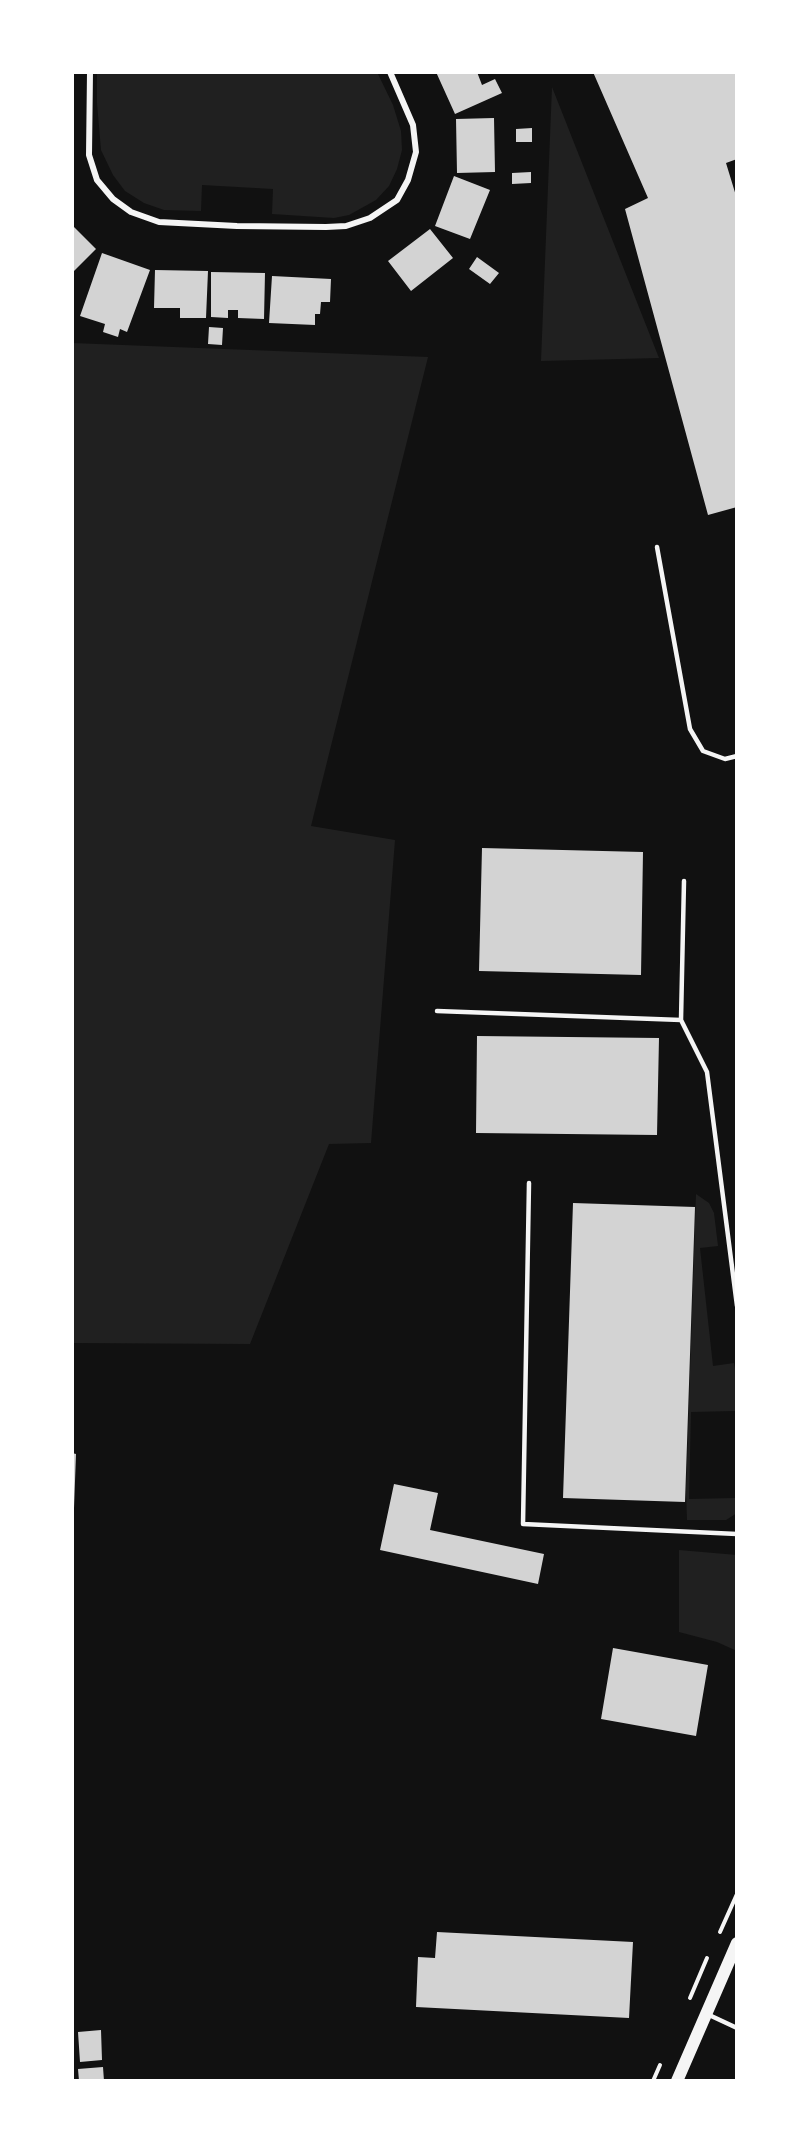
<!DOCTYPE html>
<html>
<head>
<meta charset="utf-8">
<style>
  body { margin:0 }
  #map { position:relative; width:809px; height:2153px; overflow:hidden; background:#111; font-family:"Titillium Web",sans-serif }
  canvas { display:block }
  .frame { position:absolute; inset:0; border:74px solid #fff; pointer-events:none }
</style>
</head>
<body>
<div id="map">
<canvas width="809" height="2153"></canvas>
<div class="frame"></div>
</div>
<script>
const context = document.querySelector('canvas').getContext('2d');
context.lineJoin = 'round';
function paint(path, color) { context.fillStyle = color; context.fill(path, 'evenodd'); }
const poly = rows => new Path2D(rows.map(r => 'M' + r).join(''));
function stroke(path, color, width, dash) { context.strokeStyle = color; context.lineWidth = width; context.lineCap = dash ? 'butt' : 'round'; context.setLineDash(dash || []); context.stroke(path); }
const green = poly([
  [97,72,377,72,393,105,401,131,402,150,397,169,389,186,376,200,349,215,334,218,272,214,273,189,202,185,201,211,164,210,144,203,125,191,113,175,101,150,97,103],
  [552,87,659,358,541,361],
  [72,343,428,357,311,826,395,840,371,1143,329,1144,250,1344,72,1343],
  [696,1194,709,1203,714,1213,718,1246,700,1248,713,1366,734,1363,737,1381,737,1431,735,1411,691,1412,689,1499,736,1498,735,1479,737,1479,737,1513,726,1520,687,1520,686,1490],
  [679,1550,737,1555,737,1651,717,1642,679,1632]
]);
const building = poly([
  [436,72,477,72,482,85,495,79,502,93,455,114],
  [593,72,737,72,737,159,726,163,737,199,737,507,708,515,625,209,648,198],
  [494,118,495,172,457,173,456,119],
  [532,128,532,142,516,142,516,129],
  [531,172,531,183,512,184,512,173],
  [454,176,490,190,470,239,435,226],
  [72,225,96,249,72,273],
  [430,229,453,258,411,291,388,261],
  [102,253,150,270,127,332,120,329,118,337,103,332,105,324,80,316],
  [477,257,499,273,490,284,469,269],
  [155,270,208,271,206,318,180,318,180,308,154,308],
  [211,272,265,273,264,319,238,318,238,310,228,310,228,318,211,317],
  [272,276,331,279,330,302,321,302,320,314,315,314,315,325,269,323],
  [209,327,223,328,222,345,208,344],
  [482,848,643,852,641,975,479,971],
  [477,1036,659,1038,657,1135,476,1133],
  [573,1203,695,1207,685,1502,563,1498],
  [72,1453,76,1454,74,1508,72,1508],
  [394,1484,438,1493,430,1530,544,1554,538,1584,380,1550],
  [613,1648,708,1665,696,1736,601,1719],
  [437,1932,633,1942,629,2018,416,2007,418,1957,435,1958],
  [101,2030,102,2060,80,2062,78,2032],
  [103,2067,104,2081,79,2081,78,2069]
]);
const path = poly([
  [720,1932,737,1894],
  [690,1998,707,1958],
  [653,2081,660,2065]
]);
const service = poly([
  [657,547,690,729,703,751,725,759,737,756],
  [684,881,681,1020,707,1072,737,1306],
  [437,1011,681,1020],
  [529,1183,523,1524,737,1534],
  [707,2014,737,2028]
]);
const minor = poly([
  [90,72,89,155,97,180,113,199,131,212,159,222,237,226,326,227,346,226,370,218,397,200,408,180,416,152,413,125,390,72]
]);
const secondary = poly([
  [677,2081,737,1943]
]);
paint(green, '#202020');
paint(building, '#d3d3d3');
stroke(path, '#f5f5f5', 4);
stroke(service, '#f5f5f5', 4.5);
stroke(minor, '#f5f5f5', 6);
stroke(secondary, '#f5f5f5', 12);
</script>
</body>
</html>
